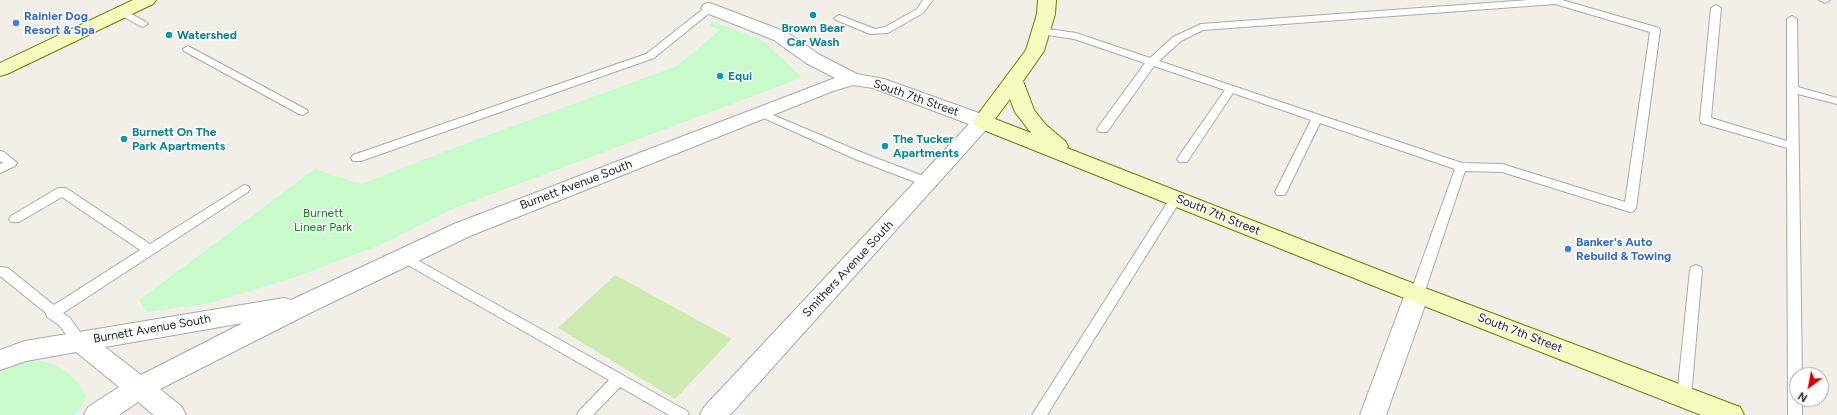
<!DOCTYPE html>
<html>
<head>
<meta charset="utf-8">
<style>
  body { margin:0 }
  #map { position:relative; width:1837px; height:415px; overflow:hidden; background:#f2efe9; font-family:Figtree,sans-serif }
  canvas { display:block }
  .north { position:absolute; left:1789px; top:367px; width:40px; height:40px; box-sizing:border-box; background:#fff; border:1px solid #a7a7a7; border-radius:50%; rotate:212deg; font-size:11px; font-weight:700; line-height:16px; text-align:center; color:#222 }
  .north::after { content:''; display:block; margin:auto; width:14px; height:18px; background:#d40000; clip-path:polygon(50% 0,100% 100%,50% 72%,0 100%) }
</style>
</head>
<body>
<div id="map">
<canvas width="1837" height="415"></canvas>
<div class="north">N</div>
</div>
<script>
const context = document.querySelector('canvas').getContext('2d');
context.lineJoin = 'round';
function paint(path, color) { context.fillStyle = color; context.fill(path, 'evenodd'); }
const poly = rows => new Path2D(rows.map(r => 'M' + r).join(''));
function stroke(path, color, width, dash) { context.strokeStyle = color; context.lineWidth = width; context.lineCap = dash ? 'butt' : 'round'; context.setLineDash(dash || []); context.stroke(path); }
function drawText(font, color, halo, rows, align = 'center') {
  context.font = font + ' Figtree,sans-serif'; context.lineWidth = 3; context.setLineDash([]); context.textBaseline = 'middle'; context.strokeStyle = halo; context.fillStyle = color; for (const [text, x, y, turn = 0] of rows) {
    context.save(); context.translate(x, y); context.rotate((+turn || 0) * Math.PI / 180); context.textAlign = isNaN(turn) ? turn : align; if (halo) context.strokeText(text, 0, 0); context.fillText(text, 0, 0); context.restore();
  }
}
const grass = poly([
  [615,275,732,339,675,399,558,328]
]);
const park = poly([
  [714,22,762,40,801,76,793,81,455,208,380,245,296,277,207,304,146,312,139,300,315,169,361,184,475,140,677,66,720,30,708,25],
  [34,359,52,364,67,372,78,383,86,396,83,404,74,415,0,415,0,367]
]);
const lane = poly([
  [923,0,933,0,923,13,888,33,870,34,836,20,834,18,839,15,875,29,885,27,917,9,923,0],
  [1529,0,1562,0,1659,28,1660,30,1636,208,1634,211,1630,212,1502,172,1465,171,1424,294,1422,298,1417,299,1412,298,1410,294,1455,169,1320,123,1285,195,1277,195,1275,192,1311,120,1233,93,1187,162,1179,162,1177,159,1179,156,1225,90,1154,66,1107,132,1099,132,1097,129,1099,126,1145,63,1074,39,1041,34,1036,31,1041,28,1076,33,1150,58,1173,37,1201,24,1529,0],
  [1555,4,1650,32,1625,202,1502,164,1462,163,1159,61,1181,41,1203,30,1555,4],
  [1819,0,1830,0,1825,3,1819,0],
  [710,5,713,6,715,8,713,10,654,58,361,161,353,161,351,158,353,155,646,54,707,6,710,5],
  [1716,5,1721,8,1711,118,1787,141,1787,19,1792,16,1797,19,1798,87,1837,98,1837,104,1798,94,1802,375,1797,375,1797,399,1802,399,1802,415,1788,415,1787,148,1701,123,1700,120,1711,8,1716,5],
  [122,9,146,22,148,24,143,27,140,26,119,14,117,12,119,10,122,9],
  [188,46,307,110,308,112,303,115,299,114,184,51,183,49,188,46],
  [761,110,863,153,931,179,933,182,931,185,923,185,855,159,757,115,756,113,761,110],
  [0,151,4,152,17,163,15,166,0,173,0,164,3,163,0,161,0,151],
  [244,185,248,186,250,189,248,192,63,313,69,317,84,337,86,341,84,345,79,346,74,345,59,325,47,317,46,313,0,276,0,267,8,268,54,305,140,250,62,197,19,222,11,222,9,219,11,216,58,188,66,188,150,244,244,185],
  [1176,194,1180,195,1182,198,1047,415,1032,415,1172,195,1176,194],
  [403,252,687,411,689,415,669,415,620,387,593,415,577,415,579,411,609,380,399,260,397,257,399,254,403,252],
  [1696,265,1701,267,1702,270,1691,397,1689,401,1684,403,1679,401,1677,397,1690,270,1691,267,1696,265]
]);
const street = poly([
  [710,3,786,32,820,55,857,74,884,79,990,117,993,122,730,415,700,415,704,407,969,124,873,88,853,85,833,91,470,236,314,311,160,389,182,407,186,415,154,415,138,402,119,415,84,415,88,407,119,387,76,352,26,361,0,370,0,350,25,341,284,298,291,300,454,224,835,78,806,63,774,40,704,12,701,8,704,4,710,3],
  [243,323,141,375,105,347,243,323],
  [1417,285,1425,288,1429,294,1386,415,1360,415,1405,294,1409,288,1417,285]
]);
const secondary = poly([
  [133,0,156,0,153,4,7,74,0,76,0,63,133,0],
  [1038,0,1056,0,1055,14,1044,51,1023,81,1034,110,1046,125,1065,141,1068,146,1067,148,1425,288,1740,407,1744,415,1701,415,1409,300,976,127,973,122,976,117,1026,50,1037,14,1038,0],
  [1010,99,1015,112,1031,133,995,119,1010,99]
]);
const markers = [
  [813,15,4,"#0f9aa8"],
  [16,23,4,"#3f7fe0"],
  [169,35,4,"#0f9aa8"],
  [720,76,4,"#0f9aa8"],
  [124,139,4,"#0f9aa8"],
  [885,146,4,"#0f9aa8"],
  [1568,249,4,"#3f7fe0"]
];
const shopNames = [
  ["Rainier Dog",24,16],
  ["Resort & Spa",24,30],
  ["Banker's Auto",1576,242],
  ["Rebuild & Towing",1576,256]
];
const cultureNames = [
  ["Brown Bear",813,28,"center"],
  ["Car Wash",813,42,"center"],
  ["Watershed",177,35],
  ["Equi",728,76],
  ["Burnett On The",132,132],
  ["Park Apartments",132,146],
  ["The Tucker",893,139],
  ["Apartments",893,153]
];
const streetNames = [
  ["South 7th Street",916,98,19],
  ["Burnett Avenue South",576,185,-21],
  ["South 7th Street",1218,215,22],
  ["Smithers Avenue South",848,269,-47],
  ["Burnett Avenue South",152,329,-10],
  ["South 7th Street",1520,333,21]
];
const parkNames = [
  ["Burnett",323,213],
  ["Linear Park",323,227]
];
paint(grass, '#cdebb0');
paint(park, '#c8facc');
stroke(lane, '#a9a9a9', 2);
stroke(street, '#a9a9a9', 2);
stroke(secondary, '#707d05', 2);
paint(lane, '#fff');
paint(street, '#fff');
paint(secondary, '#f7fabf');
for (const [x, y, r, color] of markers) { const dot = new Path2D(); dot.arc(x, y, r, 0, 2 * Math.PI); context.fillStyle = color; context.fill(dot); stroke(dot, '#fff', 1.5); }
drawText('bold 12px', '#366cbe', '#fff', shopNames, 'left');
drawText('bold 12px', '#0d838f', '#fff', cultureNames, 'left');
drawText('12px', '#222', '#fff', streetNames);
drawText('12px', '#0c8416', '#fff', parkNames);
</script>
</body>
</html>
